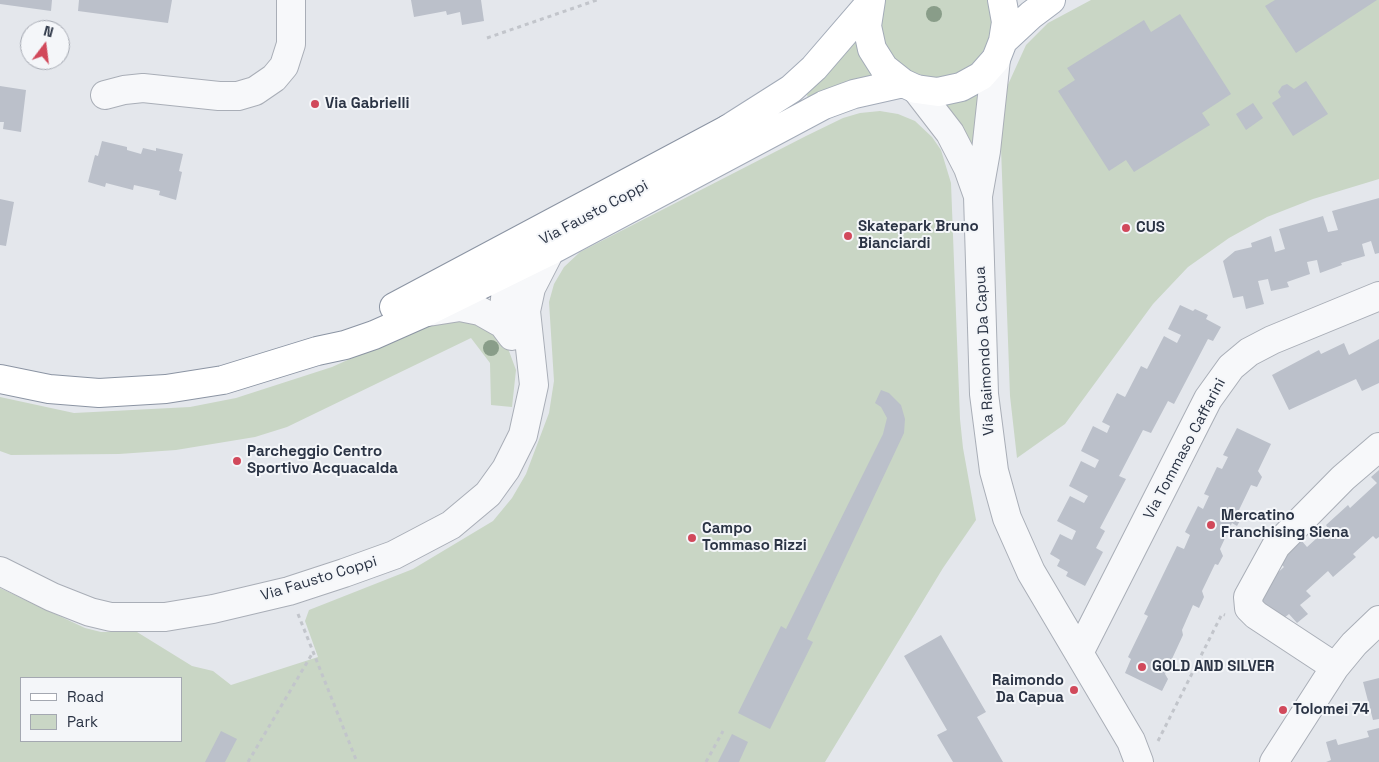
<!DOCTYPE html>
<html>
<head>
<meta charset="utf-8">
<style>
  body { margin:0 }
  #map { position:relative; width:1379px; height:762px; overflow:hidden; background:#e4e7ec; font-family:"Space Grotesk",sans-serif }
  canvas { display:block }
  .legend { position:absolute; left:20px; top:677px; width:162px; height:65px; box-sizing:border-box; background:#f4f6f9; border:1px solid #a4a8b1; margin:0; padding:6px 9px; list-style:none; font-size:15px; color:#2b3445 }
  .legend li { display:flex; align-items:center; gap:10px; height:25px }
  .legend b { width:25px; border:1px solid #a4a8b1 }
  .north { position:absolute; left:20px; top:20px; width:50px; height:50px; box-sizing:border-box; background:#f4f6f9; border:1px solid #a4a8b1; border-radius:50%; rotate:15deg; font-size:14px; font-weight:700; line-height:20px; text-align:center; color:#2b3445 }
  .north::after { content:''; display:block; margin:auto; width:18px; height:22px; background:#d1495b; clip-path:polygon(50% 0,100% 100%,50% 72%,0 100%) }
</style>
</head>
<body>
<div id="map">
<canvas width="1379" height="762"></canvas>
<ul class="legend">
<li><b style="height:6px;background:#fff"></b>Road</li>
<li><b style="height:14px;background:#c9d6c5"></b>Park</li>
</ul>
<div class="north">N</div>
</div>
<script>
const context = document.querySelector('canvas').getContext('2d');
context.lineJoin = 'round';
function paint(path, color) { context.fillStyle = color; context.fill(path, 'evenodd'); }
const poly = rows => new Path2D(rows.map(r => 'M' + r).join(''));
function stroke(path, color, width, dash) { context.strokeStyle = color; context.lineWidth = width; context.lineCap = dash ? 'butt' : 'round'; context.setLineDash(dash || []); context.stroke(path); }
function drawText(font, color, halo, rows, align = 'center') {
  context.font = font + ' "Space Grotesk",sans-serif'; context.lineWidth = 4; context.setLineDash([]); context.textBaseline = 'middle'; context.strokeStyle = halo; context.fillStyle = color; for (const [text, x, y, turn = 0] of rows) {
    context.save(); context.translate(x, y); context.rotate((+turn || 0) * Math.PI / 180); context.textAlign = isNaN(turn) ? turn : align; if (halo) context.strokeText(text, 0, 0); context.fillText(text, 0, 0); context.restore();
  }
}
const green = poly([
  [885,0,987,0,991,15,991,30,987,45,979,57,968,68,954,74,939,78,924,76,910,71,898,62,888,51,882,36,880,21],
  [1091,0,1379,0,1379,179,1313,199,1267,217,1229,238,1188,267,1153,304,1065,424,1017,458,1010,396,1000,120,1006,89,1026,45,1048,23],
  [858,33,882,78,808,99,807,94],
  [980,89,973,149,933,101],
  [880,111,898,114,915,121,932,137,941,150,951,183,960,419,963,448,976,520,943,568,825,762,0,762,0,588,85,628,101,632,137,632,192,666,213,671,231,685,318,657,305,621,309,610,413,569,493,521,512,498,526,474,549,413,554,381,549,302,554,284,564,267,580,252,806,136,843,118,860,113],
  [21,678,181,678,181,741,21,741],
  [443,317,471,318,506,343,516,370,512,407,491,405,490,363,471,338,287,427,255,437,176,450,119,454,11,455,0,451,0,397,74,413,190,407,236,398,332,367]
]);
const building = poly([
  [0,0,52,0,51,11,0,4],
  [79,0,172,0,168,23,78,11],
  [411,0,481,0,484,21,462,25,460,12,447,15,446,11,414,17],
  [1275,0,1377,0,1296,53,1265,6],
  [1180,14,1231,94,1202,113,1210,125,1134,172,1126,160,1109,171,1058,91,1075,80,1067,68,1144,20,1151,32],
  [1306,81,1328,114,1293,136,1272,103,1281,97,1278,92,1282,86,1287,84,1294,89],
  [0,86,26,90,21,132,3,129,4,122,0,122],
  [1253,103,1263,118,1246,130,1236,114],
  [102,141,127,147,127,150,141,154,143,148,156,151,156,148,183,154,179,171,182,172,176,200,159,195,160,191,134,185,133,190,106,183,105,187,88,182,95,155,98,156],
  [1379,198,1379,253,1375,254,1371,241,1362,244,1365,256,1341,263,1342,265,1320,273,1317,260,1307,262,1310,274,1287,282,1289,287,1271,291,1268,279,1258,281,1264,304,1246,309,1243,296,1233,298,1223,261,1235,251,1252,247,1251,243,1271,236,1275,252,1285,249,1279,229,1323,216,1328,232,1338,230,1332,211],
  [0,199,14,202,6,246,0,245],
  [1180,305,1193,311,1195,309,1208,315,1206,319,1221,327,1213,341,1208,339,1174,404,1168,401,1151,433,1143,430,1119,476,1126,479,1100,528,1105,531,1096,548,1103,552,1085,586,1066,576,1068,572,1057,566,1060,560,1050,554,1060,534,1072,540,1076,531,1057,521,1070,496,1084,503,1088,496,1069,486,1081,461,1095,468,1099,460,1081,451,1093,426,1107,433,1110,426,1102,422,1117,393,1125,397,1141,366,1147,369,1164,336,1177,343,1181,335,1168,329],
  [1379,339,1379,383,1362,391,1356,379,1289,410,1272,375,1319,350,1321,354,1344,343,1349,355],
  [881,390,889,393,901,405,905,419,904,433,807,639,813,642,770,729,738,713,781,626,786,629,883,434,887,418,881,407,875,403],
  [1237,428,1271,444,1258,471,1262,477,1257,487,1251,485,1239,510,1242,517,1237,526,1232,523,1220,549,1223,556,1218,565,1215,564,1202,591,1204,597,1199,608,1193,605,1182,630,1183,635,1165,674,1168,679,1162,691,1125,673,1131,659,1128,657,1148,616,1144,614,1177,546,1184,549,1190,535,1185,532,1198,506,1203,509,1209,496,1204,494,1217,467,1222,469,1228,457,1223,455],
  [1379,470,1379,537,1376,539,1373,536,1353,554,1356,557,1333,577,1328,571,1306,591,1311,596,1300,605,1308,614,1297,623,1289,614,1278,623,1254,594,1284,567,1278,561,1301,540,1307,547,1328,528,1326,525,1348,505,1350,508,1377,483,1371,477],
  [941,635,986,712,977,717,1003,762,953,762,937,735,947,730,904,656],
  [1379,678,1379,719,1373,720,1363,682],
  [1379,728,1379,762,1326,762,1331,760,1326,742,1336,739,1338,745,1369,737,1367,731],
  [221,731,237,739,225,762,205,762],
  [732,734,748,742,739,762,718,762]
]);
const path = poly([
  [487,38,597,0],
  [298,614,357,762],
  [1158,741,1222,614,1225,615],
  [248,762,312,654],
  [706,762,723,731]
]);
const minor = poly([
  [996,59,986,151,978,196,984,394,994,471,1007,518,1031,572,1131,741,1139,762],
  [916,89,950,133,968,168,978,196],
  [105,95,124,90,143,88,219,96,238,96,255,91,274,78,284,66,291,44,291,0],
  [428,312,460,307,480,311,503,324,512,336],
  [503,324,507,274,512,260,518,254],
  [0,571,52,597,90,612,111,617,165,617,213,609,289,591,344,573,394,555,451,525,488,494,506,469,523,435,534,385,526,311,531,288,550,251],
  [1079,653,1208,399,1231,367,1249,352,1272,340,1379,296],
  [1335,667,1256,615,1249,608,1248,597,1276,546,1343,478,1379,447],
  [1274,762,1335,667,1354,644,1379,620]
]);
const major = poly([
  [871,0,867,26,872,49,884,68,903,83,916,89,938,92,961,87,981,76,996,59,1003,41,1006,22,1002,0],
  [1003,41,1031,15,1051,0],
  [728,129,791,89,814,68,870,3],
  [550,251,824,105,854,94,903,83]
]);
const highway = poly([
  [394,307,728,129],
  [0,379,49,389,99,393,166,389,223,380,317,351,345,345,374,335,426,312,550,251]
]);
const trees = [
  [934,14],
  [491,348]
];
const markers = [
  [315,104,5,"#d1495b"],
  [1126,228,5,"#d1495b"],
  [848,236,5,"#d1495b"],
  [237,461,5,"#d1495b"],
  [1211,525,5,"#d1495b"],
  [692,538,5,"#d1495b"],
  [1142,667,5,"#d1495b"],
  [1074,690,5,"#d1495b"],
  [1283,710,5,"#d1495b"]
];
const poiNames = [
  ["Via Gabrielli",325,104],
  ["Skatepark Bruno",858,227],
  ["Bianciardi",858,244],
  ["CUS",1136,228],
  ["Parcheggio Centro",247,452],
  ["Sportivo Acquacalda",247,469],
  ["Mercatino",1221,516],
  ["Franchising Siena",1221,533],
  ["Campo",702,529],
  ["Tommaso Rizzi",702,546],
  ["GOLD AND SILVER",1152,667],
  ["Raimondo",1064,681,"right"],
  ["Da Capua",1064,698,"right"],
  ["Tolomei 74",1293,710]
];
const streetNames = [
  ["Via Fausto Coppi",594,213,-28],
  ["Via Raimondo Da Capua",985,351,-93],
  ["Via Tommaso Caffarini",1185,449,-62],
  ["Via Fausto Coppi",319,579,-17]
];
paint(green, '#c9d6c5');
paint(building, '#bbc0ca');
stroke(minor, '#a9aeb7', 30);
stroke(major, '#a3abb8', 30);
stroke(highway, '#8b94a3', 30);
stroke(path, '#c2c5cb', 3, [4, 4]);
stroke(minor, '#f7f8fa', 28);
stroke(major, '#fff', 28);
stroke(highway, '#fff', 28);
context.fillStyle = '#899d89';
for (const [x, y] of trees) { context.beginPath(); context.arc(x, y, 8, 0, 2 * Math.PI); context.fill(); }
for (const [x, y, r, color] of markers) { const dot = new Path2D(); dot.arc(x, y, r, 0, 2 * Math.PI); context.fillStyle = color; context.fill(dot); stroke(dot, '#f4f6f9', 2); }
drawText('bold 15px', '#2b3445', '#f4f6f9', poiNames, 'left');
drawText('15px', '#2b3445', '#f4f6f9', streetNames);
</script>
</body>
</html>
